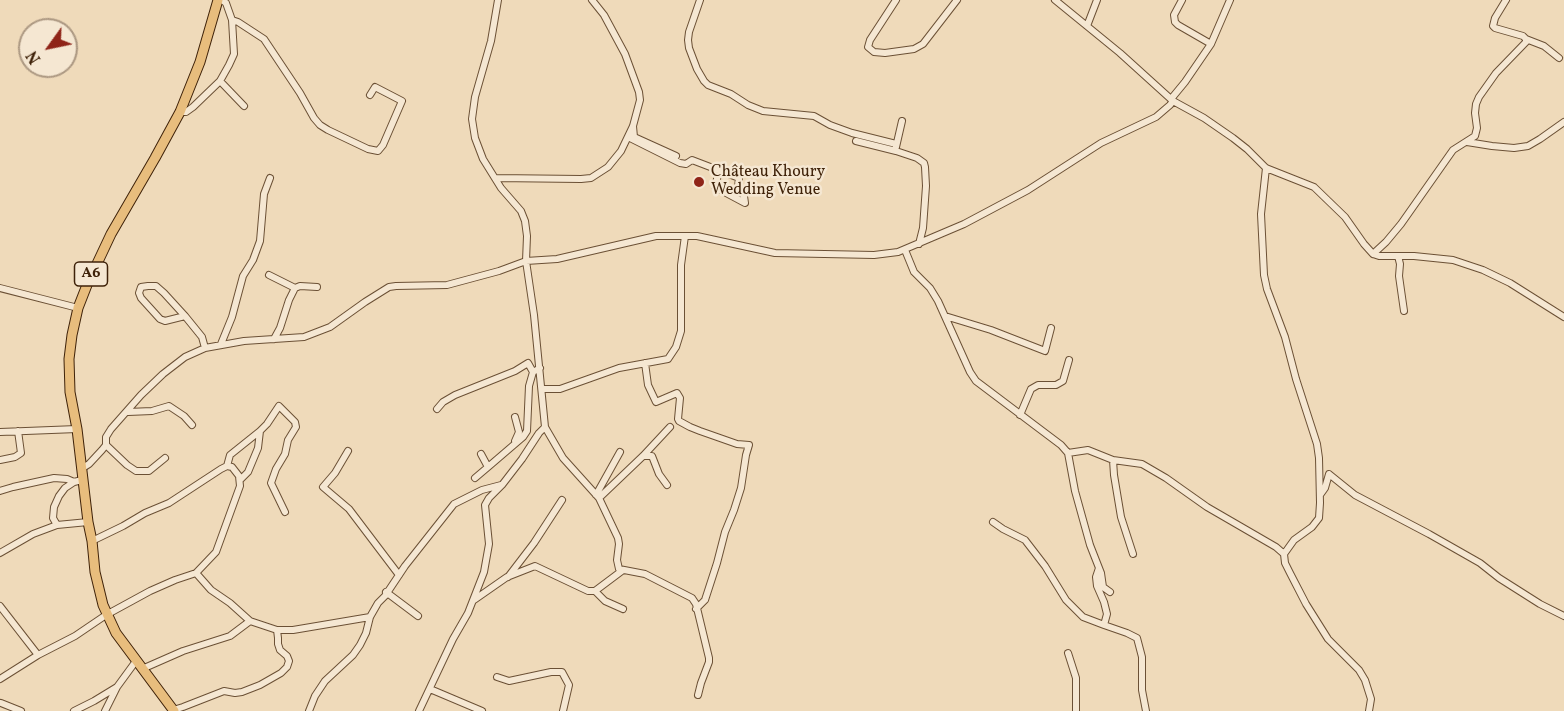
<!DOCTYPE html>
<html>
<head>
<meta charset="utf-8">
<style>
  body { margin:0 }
  #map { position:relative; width:1564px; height:711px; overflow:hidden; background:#efdaba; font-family:Vollkorn,serif }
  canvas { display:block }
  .north { position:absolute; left:18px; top:18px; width:60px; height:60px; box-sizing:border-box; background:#f5e7d2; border:2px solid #ac9882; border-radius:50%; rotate:237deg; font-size:16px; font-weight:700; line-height:24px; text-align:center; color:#3f2209 }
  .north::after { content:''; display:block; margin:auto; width:21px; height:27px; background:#8f2418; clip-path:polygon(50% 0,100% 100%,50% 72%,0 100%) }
</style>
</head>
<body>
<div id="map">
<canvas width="1564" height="711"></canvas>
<div class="north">N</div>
</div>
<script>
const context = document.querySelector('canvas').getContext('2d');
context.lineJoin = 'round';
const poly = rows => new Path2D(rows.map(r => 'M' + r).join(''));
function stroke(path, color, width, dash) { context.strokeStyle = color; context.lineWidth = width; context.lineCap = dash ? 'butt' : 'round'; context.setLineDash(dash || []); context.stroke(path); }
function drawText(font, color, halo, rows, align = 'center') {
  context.font = font + ' Vollkorn,serif'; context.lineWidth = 5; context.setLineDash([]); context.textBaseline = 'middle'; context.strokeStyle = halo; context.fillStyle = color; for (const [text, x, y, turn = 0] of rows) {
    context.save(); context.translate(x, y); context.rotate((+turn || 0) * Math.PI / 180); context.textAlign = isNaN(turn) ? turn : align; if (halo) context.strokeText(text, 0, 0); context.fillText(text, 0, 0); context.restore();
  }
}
const minor = poly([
  [222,0,226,3,232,20,238,22,264,39,300,93,314,118,320,125,328,130,368,149,378,151,383,145,402,101,375,87,370,95],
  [700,0,689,32,688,40,689,48,697,69,704,81,708,85,731,94,748,105,763,111,814,116,830,125,852,133,896,144],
  [896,0,870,40,868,47,874,52,885,53,914,49,923,44,957,0],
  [1055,0,1120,53,1173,101,1204,118,1233,138,1247,149,1266,168,1314,187,1345,217,1364,244,1373,254,1379,256,1414,256,1453,260,1483,270,1510,283,1564,317],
  [1182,0,1174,15,1175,22,1178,25,1211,44],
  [1087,26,1097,0],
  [1526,39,1544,46,1559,58],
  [220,81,244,106],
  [1171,99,1185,82,1211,44,1230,0],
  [180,112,186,112,193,107,220,81,229,65,234,54,232,20],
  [633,126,634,137,676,156],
  [628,137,680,163,686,164,692,160,739,178,738,187,744,196,745,203,715,187,719,171],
  [856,141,896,151,917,158,924,163,925,167,926,186,923,228,919,244],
  [1467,142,1492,146,1514,148,1528,146,1540,139,1564,122],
  [896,147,902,121],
  [1266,168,1261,214,1264,275,1267,289,1285,337,1296,379,1317,444,1319,458,1320,503,1319,518,1312,527,1294,540,1284,554],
  [495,178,581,179,591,178,608,167,621,151,633,126,640,100,639,92,625,54,604,15,592,0],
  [905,250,914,272,930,288,938,301,970,372,976,381,1061,445,1068,453,1075,491,1090,545,1101,573,1103,587,1110,592],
  [1373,254,1386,242,1401,224,1453,150,1475,136,1477,128,1475,113,1476,104,1479,97,1496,73,1526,42,1526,39,1523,36,1495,28,1493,26,1495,18,1506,0],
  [1398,256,1400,264,1399,276,1404,311],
  [269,275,295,288],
  [0,288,78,308],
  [185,316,165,321,160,319,141,298,139,293,141,287,148,286,156,286,164,293,185,316,202,337,205,348],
  [945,316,991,330,1045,351,1051,328],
  [274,339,280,328,289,300,295,288,300,286,317,287],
  [221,344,232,317,243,276,253,260,260,241,264,194,270,178],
  [645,363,648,385,656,402,677,393,680,398,678,419,679,421,690,427,700,431,737,444,749,445,746,455,741,488,734,510,725,532,717,563,705,600,696,609],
  [542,389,560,389,619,368,668,359,676,347,681,331,681,265,685,236],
  [437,409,443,402,455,395,515,371,528,363,533,372],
  [128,412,152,411,169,406,184,416,192,425],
  [1020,415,1031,389,1038,385,1056,385,1063,381,1069,360],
  [515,417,519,432,515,441,516,442],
  [545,427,563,458,599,498,618,538,619,544,617,560,619,569,645,574,692,598,696,604,709,658,709,662,701,683,698,695],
  [260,431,267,424,279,406,295,422,296,427,288,440,285,454,276,469,271,483,285,512],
  [0,432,77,429],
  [106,445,127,465,136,471,149,471,165,458],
  [348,451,335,473,323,487,349,509,399,575],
  [1068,453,1088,450,1113,460,1142,464,1166,478,1207,507,1276,547,1284,554,1285,563,1290,573,1306,604,1328,639,1359,670,1365,680,1371,699,1369,711],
  [481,454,488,467,523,437,527,431,529,386,533,372,540,368],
  [643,456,652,456,659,474,667,485],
  [0,460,15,457,21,453,18,431],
  [1113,460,1114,475,1121,517,1133,554],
  [227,466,230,455,260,431,258,448,248,472,240,480],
  [81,469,89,464,102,450,106,445,106,437,111,429,141,395,163,374,185,357,205,348,244,341,304,337,330,327,365,302,389,287,396,286,447,285,499,271,526,261,557,259,656,236,697,236,775,253,874,255,898,252,964,224,1028,190,1101,143,1156,117,1170,105,1173,101],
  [475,478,488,467],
  [0,491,13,487,54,478,67,479,74,482,82,480],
  [596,495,620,452],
  [1320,495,1325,488,1329,474,1355,495,1429,534,1480,563,1499,578,1540,604,1564,616],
  [599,498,643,456,670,427],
  [993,522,1003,529,1025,540,1045,566,1066,600,1083,617,1104,625,1107,614,1104,602,1097,586,1096,577,1099,568],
  [57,525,53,518,54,507,59,496,65,488,74,482],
  [92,541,123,526,145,513,169,503,221,469,227,466,232,467,239,476,240,486,216,552,196,573],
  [0,553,33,534,57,525,88,522],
  [508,577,534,543,562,500],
  [595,591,605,601,623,609],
  [386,592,418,616],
  [474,600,507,577,535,566,588,591,595,591,623,570],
  [0,606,38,655],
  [1104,625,1127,633,1137,638,1142,657,1142,690,1146,711],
  [1068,653,1076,678,1076,711],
  [142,669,183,651,230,636,250,621],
  [497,677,509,681,551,672,562,672,569,685,563,711],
  [0,679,38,655,75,636,106,615,150,591,175,580,196,573,211,590,230,603,250,621,277,630,293,630,370,617],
  [430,689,482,711],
  [1,703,21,711],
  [173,710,183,707,224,691,235,693,242,692,260,685,281,673,287,667,289,661,287,656,280,650,278,644,278,638,277,630],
  [74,711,94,701,117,687,136,661],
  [105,711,117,687],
  [309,711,315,696,325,681,353,655,360,645,366,633,370,617,378,603,385,596,405,566,454,504,482,490,501,485],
  [419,711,453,639,468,613,484,572,489,544,485,505,489,498,502,485,522,459,539,433,545,427,534,315,526,261,527,236,525,221,521,211,501,188,483,159,475,138,472,119,475,97,491,41,498,0]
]);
const highway = poly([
  [174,711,116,633,103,605,95,572,92,541,88,522,77,429,70,392,69,359,72,335,78,308,87,285,111,234,155,158,180,112,200,62,218,0]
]);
const markers = [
  [699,182,6,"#8f2418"]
];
const shields = [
  [91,274,33]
];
const shieldNames = [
  ["A6",91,274]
];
const poiNames = [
  ["Château Khoury",711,173],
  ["Wedding Venue",711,191]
];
stroke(minor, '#6b5035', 8);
stroke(highway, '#3f2209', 11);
stroke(minor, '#f5e7d2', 6);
stroke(highway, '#e8bd7d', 9);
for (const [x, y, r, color] of markers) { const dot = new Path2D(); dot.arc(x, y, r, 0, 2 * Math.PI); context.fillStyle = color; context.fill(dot); stroke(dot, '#f5e7d2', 2); }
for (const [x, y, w] of shields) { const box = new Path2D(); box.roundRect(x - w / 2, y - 12, w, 24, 4.5); context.fillStyle = '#f5e7d2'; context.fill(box); stroke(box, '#3f2209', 1.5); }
drawText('bold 15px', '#3f2209', null, shieldNames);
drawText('16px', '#3f2209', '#f5e7d2', poiNames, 'left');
</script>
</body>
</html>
